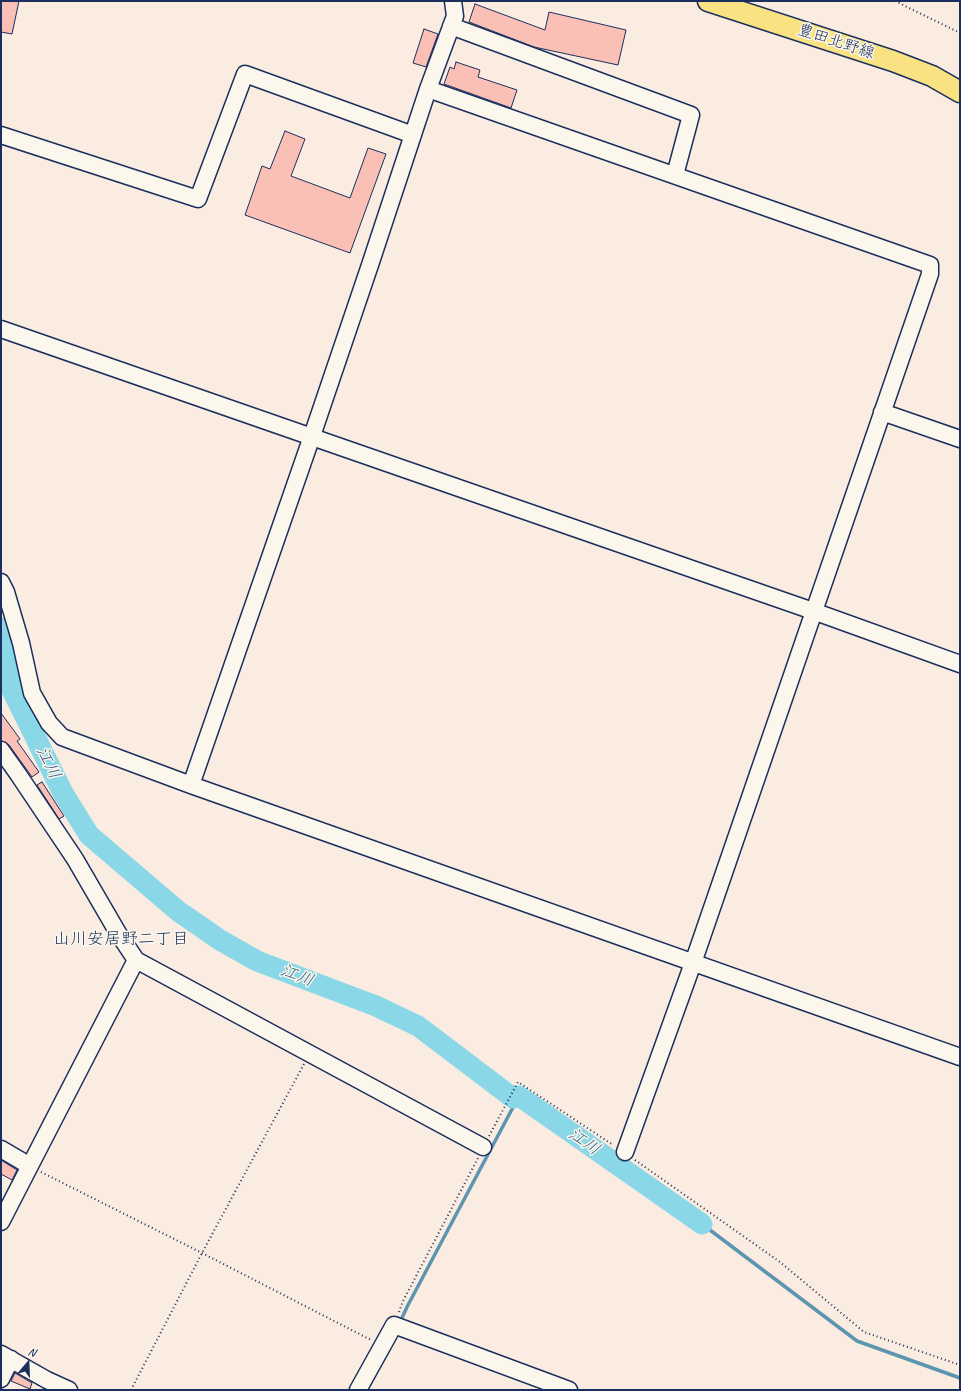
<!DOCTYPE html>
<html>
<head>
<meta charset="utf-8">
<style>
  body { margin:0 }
  #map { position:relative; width:961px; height:1391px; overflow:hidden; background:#fbece1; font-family:Caveat,sans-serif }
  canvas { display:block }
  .frame { position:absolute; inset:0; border:2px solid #1b2f5e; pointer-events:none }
  .north { position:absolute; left:8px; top:1343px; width:40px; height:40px; -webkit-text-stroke:3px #fbf7ec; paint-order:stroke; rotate:19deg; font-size:11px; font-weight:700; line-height:16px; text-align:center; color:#1b2f5e }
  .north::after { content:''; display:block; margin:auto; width:14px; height:18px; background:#1b2f5e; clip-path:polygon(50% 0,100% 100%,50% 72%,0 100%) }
</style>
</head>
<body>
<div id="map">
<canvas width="961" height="1391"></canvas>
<div class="frame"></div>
<div class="north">N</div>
</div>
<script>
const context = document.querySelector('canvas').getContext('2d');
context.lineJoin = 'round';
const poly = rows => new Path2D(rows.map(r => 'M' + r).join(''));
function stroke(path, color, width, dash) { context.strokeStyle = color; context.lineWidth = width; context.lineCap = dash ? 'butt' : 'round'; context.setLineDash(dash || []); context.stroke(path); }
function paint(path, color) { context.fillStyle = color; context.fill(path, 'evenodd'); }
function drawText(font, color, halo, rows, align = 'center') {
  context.font = font + ' Caveat,"Klee One",sans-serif'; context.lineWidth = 3; context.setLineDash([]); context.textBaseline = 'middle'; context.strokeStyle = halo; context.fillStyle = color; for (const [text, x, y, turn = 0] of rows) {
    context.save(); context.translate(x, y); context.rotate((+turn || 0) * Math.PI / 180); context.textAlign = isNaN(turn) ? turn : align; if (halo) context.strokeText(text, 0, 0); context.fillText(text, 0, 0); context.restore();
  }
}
const stream = poly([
  [702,1224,857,1341,960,1378],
  [400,1322,408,1305,519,1096]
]);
const river = poly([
  [1,628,12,690,63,793,89,835,178,911,220,940,257,961,376,1006,418,1026,513,1098,519,1096,702,1224]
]);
const building = poly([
  [1,1,19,1,12,34,1,32,1,1],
  [475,4,545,30,549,12,626,30,618,65,534,47,469,22,475,4],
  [424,29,438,34,426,67,413,63,424,29],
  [456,62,480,70,478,77,517,90,511,108,444,84,450,67,454,69,456,62],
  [285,131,305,139,291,176,350,198,368,148,386,154,350,253,245,215,262,166,270,169,285,131],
  [1,713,20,739,17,741,39,772,32,777,9,745,5,742,1,741,1,713],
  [42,782,64,816,59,819,37,785,42,782],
  [1,1160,17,1170,12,1180,1,1174,1,1160],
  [15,1373,32,1383,30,1389,11,1381,15,1373]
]);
const path = poly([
  [895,1,960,33],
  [489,1136,518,1082,613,1145],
  [635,1160,780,1262,864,1332,960,1365],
  [41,1172,202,1253,371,1340],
  [399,1312,403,1301,478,1158],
  [131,1390,202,1253,304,1064]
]);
const minor = poly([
  [451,26,691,115,675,175],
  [428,89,930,265,930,274,693,963,625,1152],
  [1,135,198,199,245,74,413,135],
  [1,329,813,611,960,664],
  [882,412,960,439],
  [1,582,6,592,21,643,32,693,49,723,62,737,191,785,960,1057],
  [1,750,18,774,75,859,118,933,136,960,483,1147],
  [191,785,312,436,371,262,428,89,455,16,453,1],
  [1,1149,30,1166],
  [1,1222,136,960],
  [1,1354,47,1380,69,1390],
  [1,1379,11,1359],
  [358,1390,394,1325,569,1390]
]);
const major = poly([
  [708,1,893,61,932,76,960,92]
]);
const streetNames = [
  ["豊田北野線",836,42,18]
];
const waterNames = [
  ["江川",48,763,64],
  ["江川",297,976,21],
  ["江川",584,1142,35]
];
const neighbourhoodNames = [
  ["山川安居野二丁目",121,940]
];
stroke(stream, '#5d94b0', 3.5);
stroke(river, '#89d7e7', 21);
paint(building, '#fabfb5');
stroke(building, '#1b2f5e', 1);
stroke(minor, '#1b2f5e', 19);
stroke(major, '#1b2f5e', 23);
stroke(path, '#1b2f5e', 2, [1, 3]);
stroke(minor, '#fbf7ec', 16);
stroke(major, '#f8e281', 20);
drawText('16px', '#1b2f5e', '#fbf7ec', streetNames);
drawText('italic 17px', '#365980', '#fbf7ec', waterNames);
drawText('17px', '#1b2f5e', '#fbf7ec', neighbourhoodNames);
</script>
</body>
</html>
